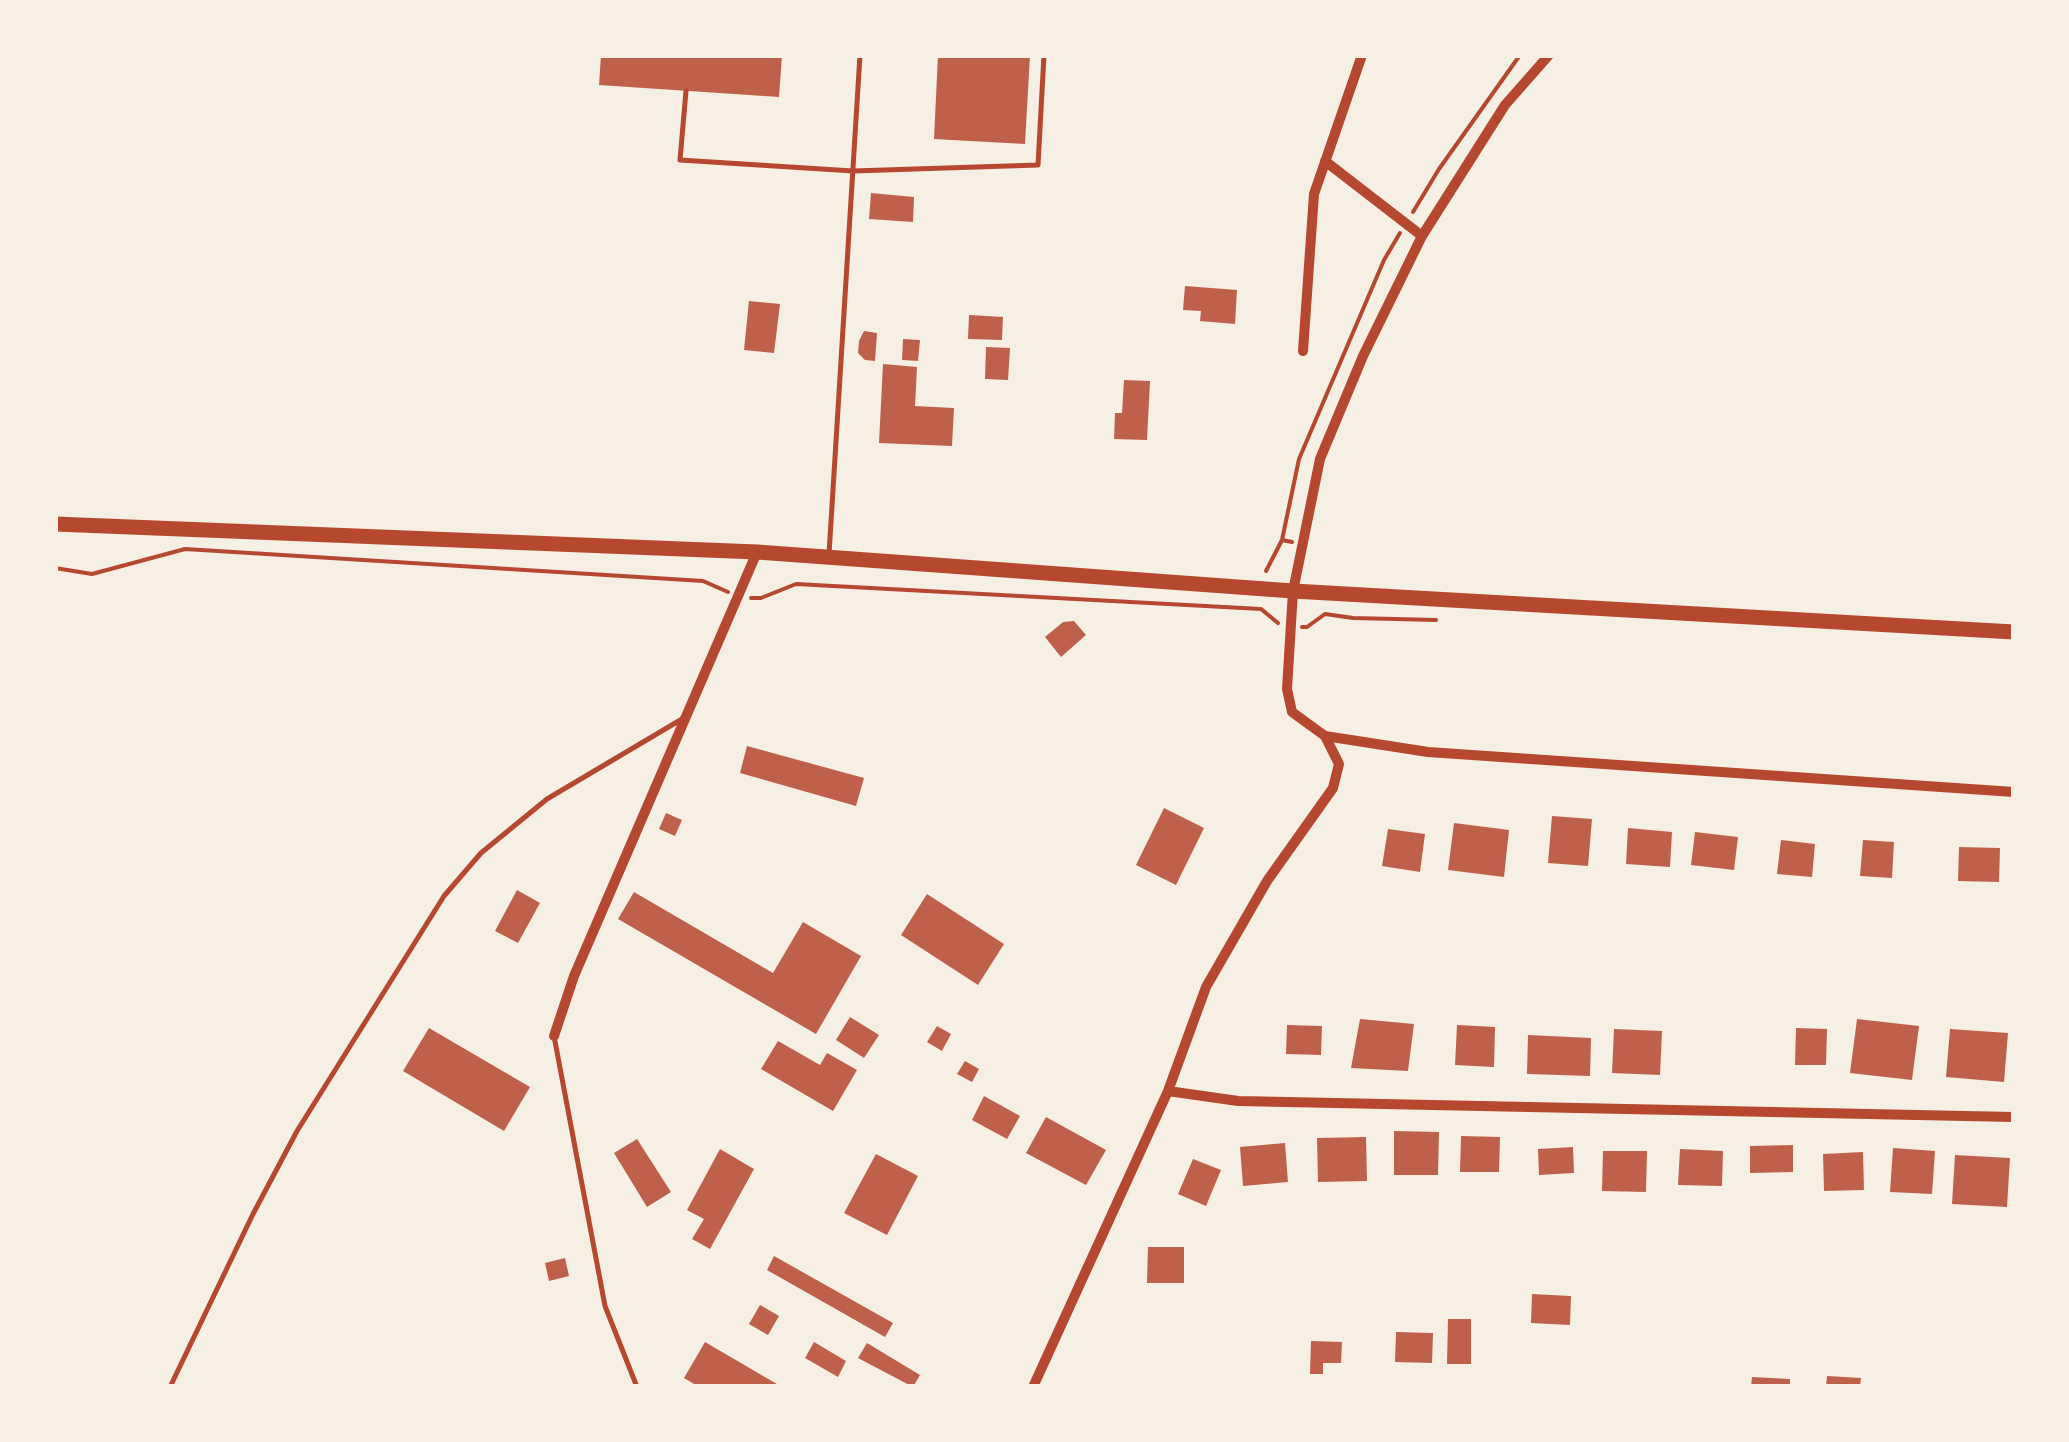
<!DOCTYPE html>
<html>
<head>
<meta charset="utf-8">
<style>
  body { margin:0 }
  #map { position:relative; width:2069px; height:1442px; overflow:hidden; background:#f6efe4; font-family:"DejaVu Sans",sans-serif }
  canvas { display:block }
  .frame { position:absolute; inset:0; border:58px solid #f6efe4; pointer-events:none }
</style>
</head>
<body>
<div id="map">
<canvas width="2069" height="1442"></canvas>
<div class="frame"></div>
</div>
<script>
const context = document.querySelector('canvas').getContext('2d');
context.lineJoin = 'round';
function paint(path, color) { context.fillStyle = color; context.fill(path, 'evenodd'); }
const poly = rows => new Path2D(rows.map(r => 'M' + r).join(''));
function stroke(path, color, width, dash) { context.strokeStyle = color; context.lineWidth = width; context.lineCap = dash ? 'butt' : 'round'; context.setLineDash(dash || []); context.stroke(path); }
const building = poly([
  [601,55,782,55,779,97,599,85],
  [938,55,1030,55,1025,144,934,139],
  [871,193,914,197,913,222,869,219],
  [1185,286,1237,290,1235,324,1200,321,1201,311,1183,310],
  [749,301,780,304,774,353,744,350],
  [969,315,1003,317,1002,340,968,339],
  [864,331,877,333,875,361,865,360,858,353,859,341],
  [903,339,920,340,918,361,902,360],
  [986,347,1010,348,1008,380,985,379],
  [883,364,917,367,915,406,954,408,952,446,879,443],
  [1124,380,1150,381,1147,440,1114,439,1115,413,1122,413],
  [1074,621,1086,635,1061,657,1045,637,1063,622],
  [747,746,864,778,856,806,740,773],
  [1164,808,1204,828,1176,885,1136,865],
  [666,813,682,820,675,836,659,829],
  [1552,816,1592,819,1588,866,1548,863],
  [1454,823,1509,830,1504,877,1448,870],
  [1628,828,1672,832,1670,867,1626,864],
  [1388,829,1425,834,1420,872,1382,866],
  [1695,832,1738,837,1734,870,1691,865],
  [1781,840,1815,844,1812,877,1777,874],
  [1863,840,1894,842,1892,878,1860,876],
  [1959,847,2000,848,1999,882,1958,881],
  [517,890,540,903,518,943,495,931],
  [634,892,773,973,803,922,861,956,816,1034,618,919],
  [927,894,1004,944,978,985,901,935],
  [850,1017,879,1035,864,1058,836,1040],
  [1360,1019,1414,1024,1408,1071,1351,1068],
  [1857,1019,1919,1026,1912,1080,1850,1073],
  [1287,1025,1322,1026,1321,1055,1286,1054],
  [1457,1025,1495,1027,1494,1067,1455,1065],
  [937,1026,951,1034,942,1051,927,1042],
  [429,1028,530,1087,504,1131,403,1071],
  [1796,1028,1827,1029,1826,1065,1795,1065],
  [1614,1029,1662,1031,1660,1075,1612,1073],
  [1950,1029,2008,1033,2004,1082,1946,1077],
  [1528,1035,1591,1038,1590,1076,1527,1074],
  [778,1041,820,1065,827,1053,857,1070,833,1111,761,1069],
  [965,1061,979,1069,972,1082,957,1074],
  [984,1096,1020,1116,1007,1139,972,1120],
  [1046,1117,1106,1150,1086,1185,1026,1153],
  [1394,1131,1439,1132,1438,1175,1394,1175],
  [1461,1136,1500,1137,1499,1172,1460,1172],
  [1366,1137,1367,1181,1318,1182,1317,1138],
  [637,1139,671,1192,647,1207,614,1153],
  [1285,1143,1288,1182,1243,1186,1240,1147],
  [1793,1145,1793,1172,1750,1173,1750,1146],
  [1573,1147,1574,1173,1539,1175,1538,1149],
  [1893,1148,1935,1151,1932,1194,1890,1192],
  [720,1149,754,1169,710,1249,692,1239,704,1219,687,1210],
  [1680,1149,1723,1151,1722,1186,1678,1185],
  [1603,1151,1647,1151,1646,1192,1602,1191],
  [1863,1152,1864,1190,1824,1191,1823,1154],
  [876,1154,918,1176,887,1235,844,1213],
  [1955,1155,2010,1158,2007,1207,1952,1204],
  [1193,1159,1221,1170,1206,1206,1178,1194],
  [1148,1247,1184,1247,1184,1283,1147,1283],
  [774,1256,893,1323,885,1337,767,1270],
  [565,1258,569,1276,549,1281,545,1263],
  [1532,1294,1571,1296,1570,1325,1531,1323],
  [760,1305,779,1316,768,1335,749,1324],
  [1448,1319,1471,1319,1471,1364,1447,1364],
  [1396,1332,1433,1333,1432,1363,1395,1362],
  [1311,1341,1342,1342,1341,1363,1323,1363,1323,1374,1310,1374],
  [705,1342,782,1387,699,1387,684,1378],
  [814,1342,846,1361,838,1377,805,1358],
  [867,1343,920,1375,913,1387,858,1358],
  [1827,1376,1861,1378,1860,1387,1826,1387],
  [1752,1377,1790,1379,1790,1387,1751,1387]
]);
const path = poly([
  [1413,212,1439,169,1520,55],
  [1292,542,1282,540,1299,459,1384,260,1400,233],
  [55,568,92,574,185,549,703,581,728,592],
  [1266,571,1282,540],
  [751,598,761,598,796,584,1261,609,1278,623],
  [1302,627,1307,627,1325,614,1353,618,1436,620]
]);
const service = poly([
  [686,91,680,160,853,171,1038,165,1044,55],
  [829,554,860,55],
  [554,1036,605,1306,637,1387],
  [170,1387,253,1214,297,1131,444,896,481,853,547,799,682,719]
]);
const minor = poly([
  [1325,161,1422,236],
  [1303,351,1314,194,1362,55],
  [1325,736,1428,752,2014,792],
  [554,1036,574,976,757,552],
  [1168,1091,1238,1101,2014,1117],
  [1033,1387,1168,1091,1206,987,1267,881,1333,788,1339,764,1325,736,1292,712,1287,689,1293,591,1320,459,1363,356,1422,236,1505,105,1549,55]
]);
const secondary = poly([
  [55,524,757,552,1293,591,2014,632]
]);
paint(building, '#bf614a');
stroke(path, '#b5482f', 4);
stroke(service, '#b5482f', 5);
stroke(minor, '#b5482f', 10);
stroke(secondary, '#b5482f', 15);
</script>
</body>
</html>
